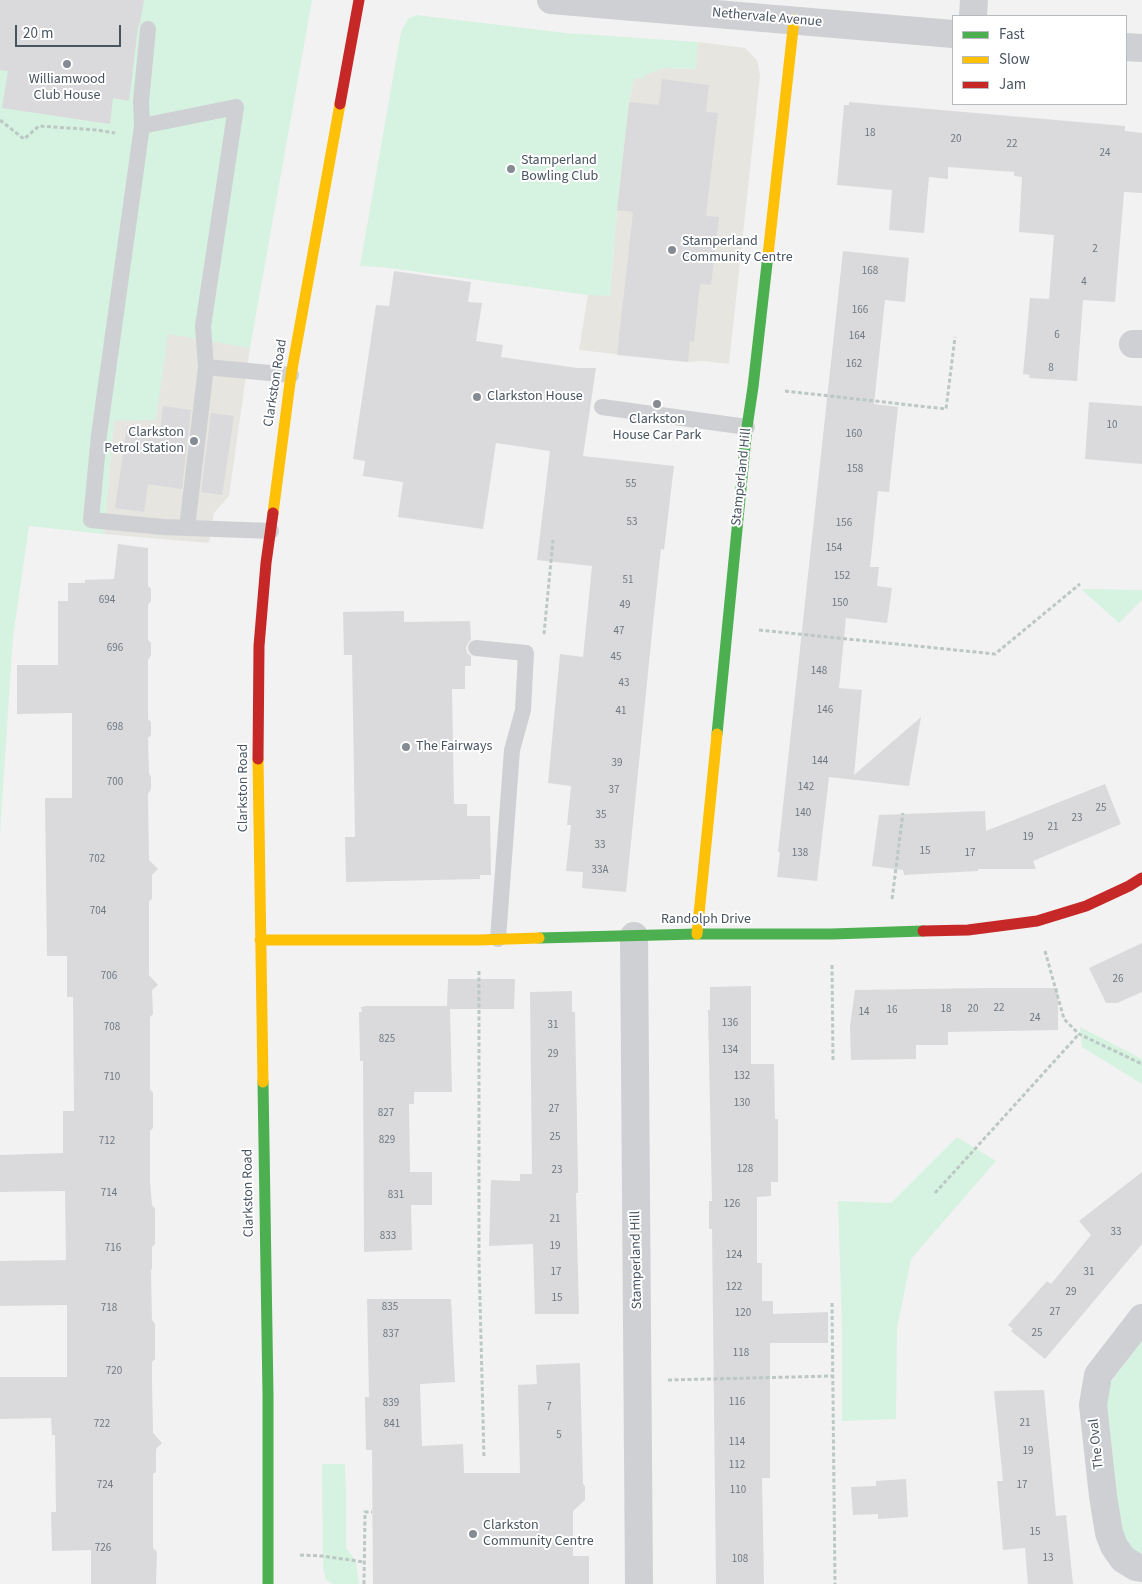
<!DOCTYPE html>
<html>
<head>
<meta charset="utf-8">
<style>
  body { margin:0 }
  #map { position:relative; width:1142px; height:1584px; overflow:hidden; background:#f3f2f2; font-family:"Source Sans 3",sans-serif }
  canvas { display:block }
  .legend { position:absolute; left:952px; top:15px; width:175px; height:90px; box-sizing:border-box; background:#fff; border:1px solid #b6bbbf; margin:0; padding:6px 9px; list-style:none; font-size:15px; color:#485460 }
  .legend li { display:flex; align-items:center; gap:10px; height:25px }
  .legend b { width:25px; border:1px solid #b6bbbf }
  .scale { position:absolute; left:15px; top:25px; width:106px; height:22px; box-sizing:border-box; border:2px solid #485460; border-top:0; padding-left:6px; font-size:15px; line-height:18px; white-space:nowrap; color:#485460; -webkit-text-stroke:4px #fff; paint-order:stroke }
</style>
</head>
<body>
<div id="map">
<canvas width="1142" height="1584"></canvas>
<ul class="legend">
<li><b style="height:6px;background:#4caf50"></b>Fast</li>
<li><b style="height:6px;background:#ffc107"></b>Slow</li>
<li><b style="height:6px;background:#c62828"></b>Jam</li>
</ul>
<div class="scale">20 m</div>
</div>
<script>
const context = document.querySelector('canvas').getContext('2d');
context.lineJoin = 'round';
function paint(path, color) { context.fillStyle = color; context.fill(path, 'evenodd'); }
const poly = rows => new Path2D(rows.map(r => 'M' + r).join(''));
function stroke(path, color, width, dash) { context.strokeStyle = color; context.lineWidth = width; context.lineCap = dash ? 'butt' : 'round'; context.setLineDash(dash || []); context.stroke(path); }
function drawText(font, color, halo, rows, align = 'center') {
  context.font = font + ' "Source Sans 3",sans-serif'; context.lineWidth = 4; context.setLineDash([]); context.textBaseline = 'middle'; context.strokeStyle = halo; context.fillStyle = color; for (const [text, x, y, turn = 0] of rows) {
    context.save(); context.translate(x, y); context.rotate((+turn || 0) * Math.PI / 180); context.textAlign = isNaN(turn) ? turn : align; if (halo) context.strokeText(text, 0, 0); context.fillText(text, 0, 0); context.restore();
  }
}
const commercial = poly([
  [698,42,745,48,757,60,760,76,729,364,703,361,688,362,579,350,588,295,610,295,617,210,629,102,634,78,665,68,695,69],
  [168,333,250,348,229,496,214,513,209,543,104,534,114,420]
]);
const green = poly([
  [0,0,312,0,250,348,168,334,156,420,114,421,104,534,29,526,13,637,0,833],
  [416,15,566,33,698,42,696,69,665,68,647,74,642,79,634,79,629,102,617,210,610,296,588,295,382,267,360,266,401,32,408,19],
  [1081,589,1142,590,1142,600,1119,623],
  [1080,1027,1142,1059,1142,1084,1082,1047],
  [957,1137,996,1161,911,1259,897,1328,896,1419,842,1421,842,1329,838,1201,891,1203],
  [1142,1340,1142,1556,1136,1554,1123,1536,1103,1414,1106,1389],
  [322,1464,345,1464,346,1493,346,1548,356,1561,359,1584,333,1584,326,1580,323,1568]
]);
const building = poly([
  [0,0,144,0,140,23,138,28,129,101,113,98,110,124,2,108,8,71,0,70],
  [662,79,709,85,706,112,718,113,706,216,719,217,711,285,700,284,694,342,690,341,688,362,617,355,633,212,617,210,629,102,659,105],
  [849,102,1125,126,1125,131,1142,133,1142,193,1124,192,1115,302,1083,300,1077,381,1029,378,1030,375,1023,374,1030,298,1049,299,1054,235,1019,232,1022,177,1014,176,1014,172,948,167,948,179,929,177,924,233,889,230,892,190,837,185,844,105,849,105],
  [843,251,909,258,905,302,885,300,874,404,898,407,889,492,878,491,870,567,879,567,877,586,892,588,887,623,846,618,839,688,862,690,854,775,921,717,909,786,829,777,817,881,777,877,780,852,778,852],
  [394,271,471,282,468,302,482,303,476,341,503,345,501,357,577,368,596,368,583,456,674,466,664,550,661,549,653,623,626,892,582,888,583,872,566,871,571,825,567,825,571,786,548,783,560,654,583,657,592,566,537,560,550,451,496,443,483,529,398,517,403,482,363,476,365,461,353,459,376,305,389,306],
  [1089,402,1142,406,1142,464,1085,459],
  [163,406,191,410,182,489,148,484,144,512,115,508,127,426,160,431],
  [211,413,234,416,222,495,201,492],
  [118,544,148,548,148,586,151,589,151,601,148,605,148,640,151,643,151,655,148,660,148,719,151,722,151,735,148,738,149,773,151,777,151,789,148,794,149,860,158,869,152,875,152,899,149,901,149,975,158,985,152,990,153,1014,150,1017,150,1089,153,1093,153,1128,150,1131,150,1182,152,1205,155,1209,155,1244,152,1247,152,1269,151,1269,152,1320,155,1324,155,1359,152,1362,152,1383,153,1433,162,1443,156,1449,156,1472,153,1474,153,1548,157,1552,156,1584,91,1584,91,1550,52,1551,51,1512,56,1512,55,1435,52,1435,51,1418,0,1419,0,1377,67,1377,67,1305,0,1306,0,1261,66,1260,65,1191,0,1192,0,1155,63,1153,63,1111,74,1111,73,997,67,997,67,956,47,956,45,798,72,798,72,713,17,714,17,665,58,665,58,601,68,601,68,583,85,583,85,580,114,579],
  [404,611,404,622,470,621,471,640,468,643,466,648,467,653,471,656,471,666,465,666,465,689,452,689,454,804,467,804,467,816,490,816,491,875,480,875,480,879,346,882,345,837,355,837,352,655,344,655,343,612],
  [1105,784,1121,824,1033,861,1036,869,978,869,978,871,904,875,903,870,872,866,879,815,985,811,986,831],
  [1142,943,1142,992,1117,1003,1106,1003,1089,968],
  [448,979,515,979,514,1009,450,1009,452,1092,414,1092,414,1104,409,1104,410,1172,432,1172,432,1205,411,1205,412,1250,364,1252,363,1061,360,1061,359,1012,362,1012,361,1007,366,1006,447,1006],
  [751,986,751,1064,774,1064,775,1119,778,1119,778,1182,771,1182,771,1196,757,1197,757,1263,762,1263,762,1301,773,1301,773,1314,828,1312,828,1343,770,1343,770,1478,762,1478,764,1584,716,1584,712,1229,709,1229,709,1201,712,1201,708,1010,710,1010,710,987],
  [987,988,1058,988,1058,1030,948,1032,948,1045,916,1045,916,1059,851,1060,850,1026,855,990],
  [572,991,572,1012,575,1012,578,1179,578,1193,576,1193,579,1314,535,1314,533,1244,489,1246,491,1180,520,1181,520,1174,532,1174,530,992],
  [1142,1172,1142,1244,1045,1359,1011,1331,1013,1329,1008,1325,1047,1281,1051,1284,1091,1235,1079,1221],
  [367,1299,451,1299,455,1382,420,1384,422,1446,463,1444,464,1473,520,1473,518,1385,537,1384,536,1365,580,1363,583,1484,585,1486,585,1500,573,1511,573,1556,589,1556,589,1584,373,1584,372,1450,366,1450,365,1397,369,1397],
  [1044,1390,1056,1516,1066,1515,1073,1584,1028,1584,1025,1548,1003,1550,997,1481,1003,1481,994,1391],
  [906,1479,908,1517,878,1519,878,1514,853,1515,851,1487,876,1486,876,1481]
]);
const path = poly([
  [0,120,24,139,39,126,97,130,115,133],
  [785,391,946,409,955,337],
  [759,630,995,654,1080,584],
  [544,634,553,540],
  [892,899,903,813],
  [1045,951,1064,1019,1079,1034,1142,1064],
  [832,965,833,1060],
  [479,971,479,1260,484,1458],
  [935,1193,1079,1034],
  [832,1303,835,1584],
  [668,1380,833,1376],
  [300,1555,322,1556,364,1562],
  [364,1584,365,1512,372,1512]
]);
const lane = poly([
  [148,29,141,101,142,126,99,435,91,520,163,527,271,531],
  [142,126,236,107,203,326,206,367,291,375],
  [602,407,747,427],
  [187,528,206,367],
  [476,648,526,653,523,710,512,750,498,939]
]);
const street = poly([
  [551,0,953,34],
  [973,16,974,0],
  [1126,47,1142,48],
  [1133,344,1142,344],
  [634,936,639,1584],
  [1142,1318,1098,1375,1093,1405,1103,1496,1109,1533,1114,1546,1123,1559,1136,1567,1142,1568]
]);
const fast = poly([
  [717,734,747,427,753,387,768,255],
  [539,938,697,934,832,934,923,931],
  [263,1082,268,1395,268,1584]
]);
const slow = poly([
  [768,255,794,20],
  [273,513,291,375,340,104],
  [258,759,263,1082],
  [697,934,717,734],
  [260,940,479,940,539,938]
]);
const jam = poly([
  [340,104,359,0],
  [258,759,259,646,266,563,273,513],
  [923,931,968,930,1037,921,1086,906,1129,886,1142,878]
]);
const markers = [
  [67,64,5,"#848b93"],
  [511,169,5,"#848b93"],
  [672,250,5,"#848b93"],
  [477,397,5,"#848b93"],
  [657,404,5,"#848b93"],
  [194,441,5,"#848b93"],
  [406,747,5,"#848b93"],
  [473,1534,5,"#848b93"]
];
const numberNames = [
  ["18",870,134],
  ["20",956,140],
  ["22",1012,145],
  ["24",1105,154],
  ["2",1095,250],
  ["168",870,272],
  ["4",1084,283],
  ["166",860,311],
  ["6",1057,336],
  ["164",857,337],
  ["162",854,365],
  ["8",1051,369],
  ["10",1112,426],
  ["160",854,435],
  ["158",855,470],
  ["55",631,485],
  ["53",632,523],
  ["156",844,524],
  ["154",834,549],
  ["152",842,577],
  ["51",628,581],
  ["694",107,601],
  ["150",840,604],
  ["49",625,606],
  ["47",619,632],
  ["696",115,649],
  ["45",616,658],
  ["148",819,672],
  ["43",624,684],
  ["146",825,711],
  ["41",621,712],
  ["698",115,728],
  ["144",820,762],
  ["39",617,764],
  ["700",115,783],
  ["142",806,788],
  ["37",614,791],
  ["25",1101,809],
  ["140",803,814],
  ["35",601,816],
  ["23",1077,819],
  ["21",1053,828],
  ["19",1028,838],
  ["33",600,846],
  ["15",925,852],
  ["138",800,854],
  ["17",970,854],
  ["702",97,860],
  ["33A",600,871],
  ["704",98,912],
  ["706",109,977],
  ["26",1118,980],
  ["22",999,1009],
  ["18",946,1010],
  ["20",973,1010],
  ["16",892,1011],
  ["14",864,1013],
  ["24",1035,1019],
  ["136",730,1024],
  ["31",553,1026],
  ["708",112,1028],
  ["825",387,1040],
  ["134",730,1051],
  ["29",553,1055],
  ["132",742,1077],
  ["710",112,1078],
  ["130",742,1104],
  ["27",554,1110],
  ["827",386,1114],
  ["25",555,1138],
  ["829",387,1141],
  ["712",107,1142],
  ["128",745,1170],
  ["23",557,1171],
  ["714",109,1194],
  ["831",396,1196],
  ["126",732,1205],
  ["21",555,1220],
  ["33",1116,1233],
  ["833",388,1237],
  ["19",555,1247],
  ["716",113,1249],
  ["124",734,1256],
  ["17",556,1273],
  ["31",1089,1273],
  ["122",734,1288],
  ["29",1071,1293],
  ["15",557,1299],
  ["835",390,1308],
  ["718",109,1309],
  ["27",1055,1313],
  ["120",743,1314],
  ["25",1037,1334],
  ["837",391,1335],
  ["118",741,1354],
  ["720",114,1372],
  ["116",737,1403],
  ["839",391,1404],
  ["7",549,1408],
  ["21",1025,1424],
  ["722",102,1425],
  ["841",392,1425],
  ["5",559,1436],
  ["114",737,1443],
  ["19",1028,1452],
  ["112",737,1466],
  ["724",105,1486],
  ["17",1022,1486],
  ["110",738,1491],
  ["15",1035,1533],
  ["726",103,1549],
  ["13",1048,1559],
  ["108",740,1560]
];
const streetNames = [
  ["Nethervale Avenue",767,18,5],
  ["Clarkston Road",276,383,-81],
  ["Stamperland Hill",742,477,-84],
  ["Clarkston Road",244,788,-90],
  ["Randolph Drive",706,920],
  ["Clarkston Road",249,1193,-91],
  ["Stamperland Hill",637,1260,-91],
  ["The Oval",1097,1444,-96]
];
const poiNames = [
  ["Williamwood",67,80,"center"],
  ["Club House",67,96,"center"],
  ["Stamperland",521,161],
  ["Bowling Club",521,177],
  ["Stamperland",682,242],
  ["Community Centre",682,258],
  ["Clarkston House",487,397],
  ["Clarkston",657,420,"center"],
  ["House Car Park",657,436,"center"],
  ["Clarkston",184,433,"right"],
  ["Petrol Station",184,449,"right"],
  ["The Fairways",416,747],
  ["Clarkston",483,1526],
  ["Community Centre",483,1542]
];
paint(commercial, '#e6e5e0');
paint(green, '#d6f2e1');
paint(building, '#dadadc');
stroke(path, '#bbc8c3', 3, [4, 2.5]);
stroke(lane, '#ced0d3', 16);
stroke(street, '#ced0d3', 28);
stroke(fast, '#4caf50', 11);
stroke(slow, '#ffc107', 11);
stroke(jam, '#c62828', 11);
for (const [x, y, r, color] of markers) { const dot = new Path2D(); dot.arc(x, y, r, 0, 2 * Math.PI); context.fillStyle = color; context.fill(dot); stroke(dot, '#fff', 2); }
drawText('11px', '#6e7780', null, numberNames);
drawText('14px', '#485460', '#fff', streetNames);
drawText('14px', '#485460', '#fff', poiNames, 'left');
</script>
</body>
</html>
